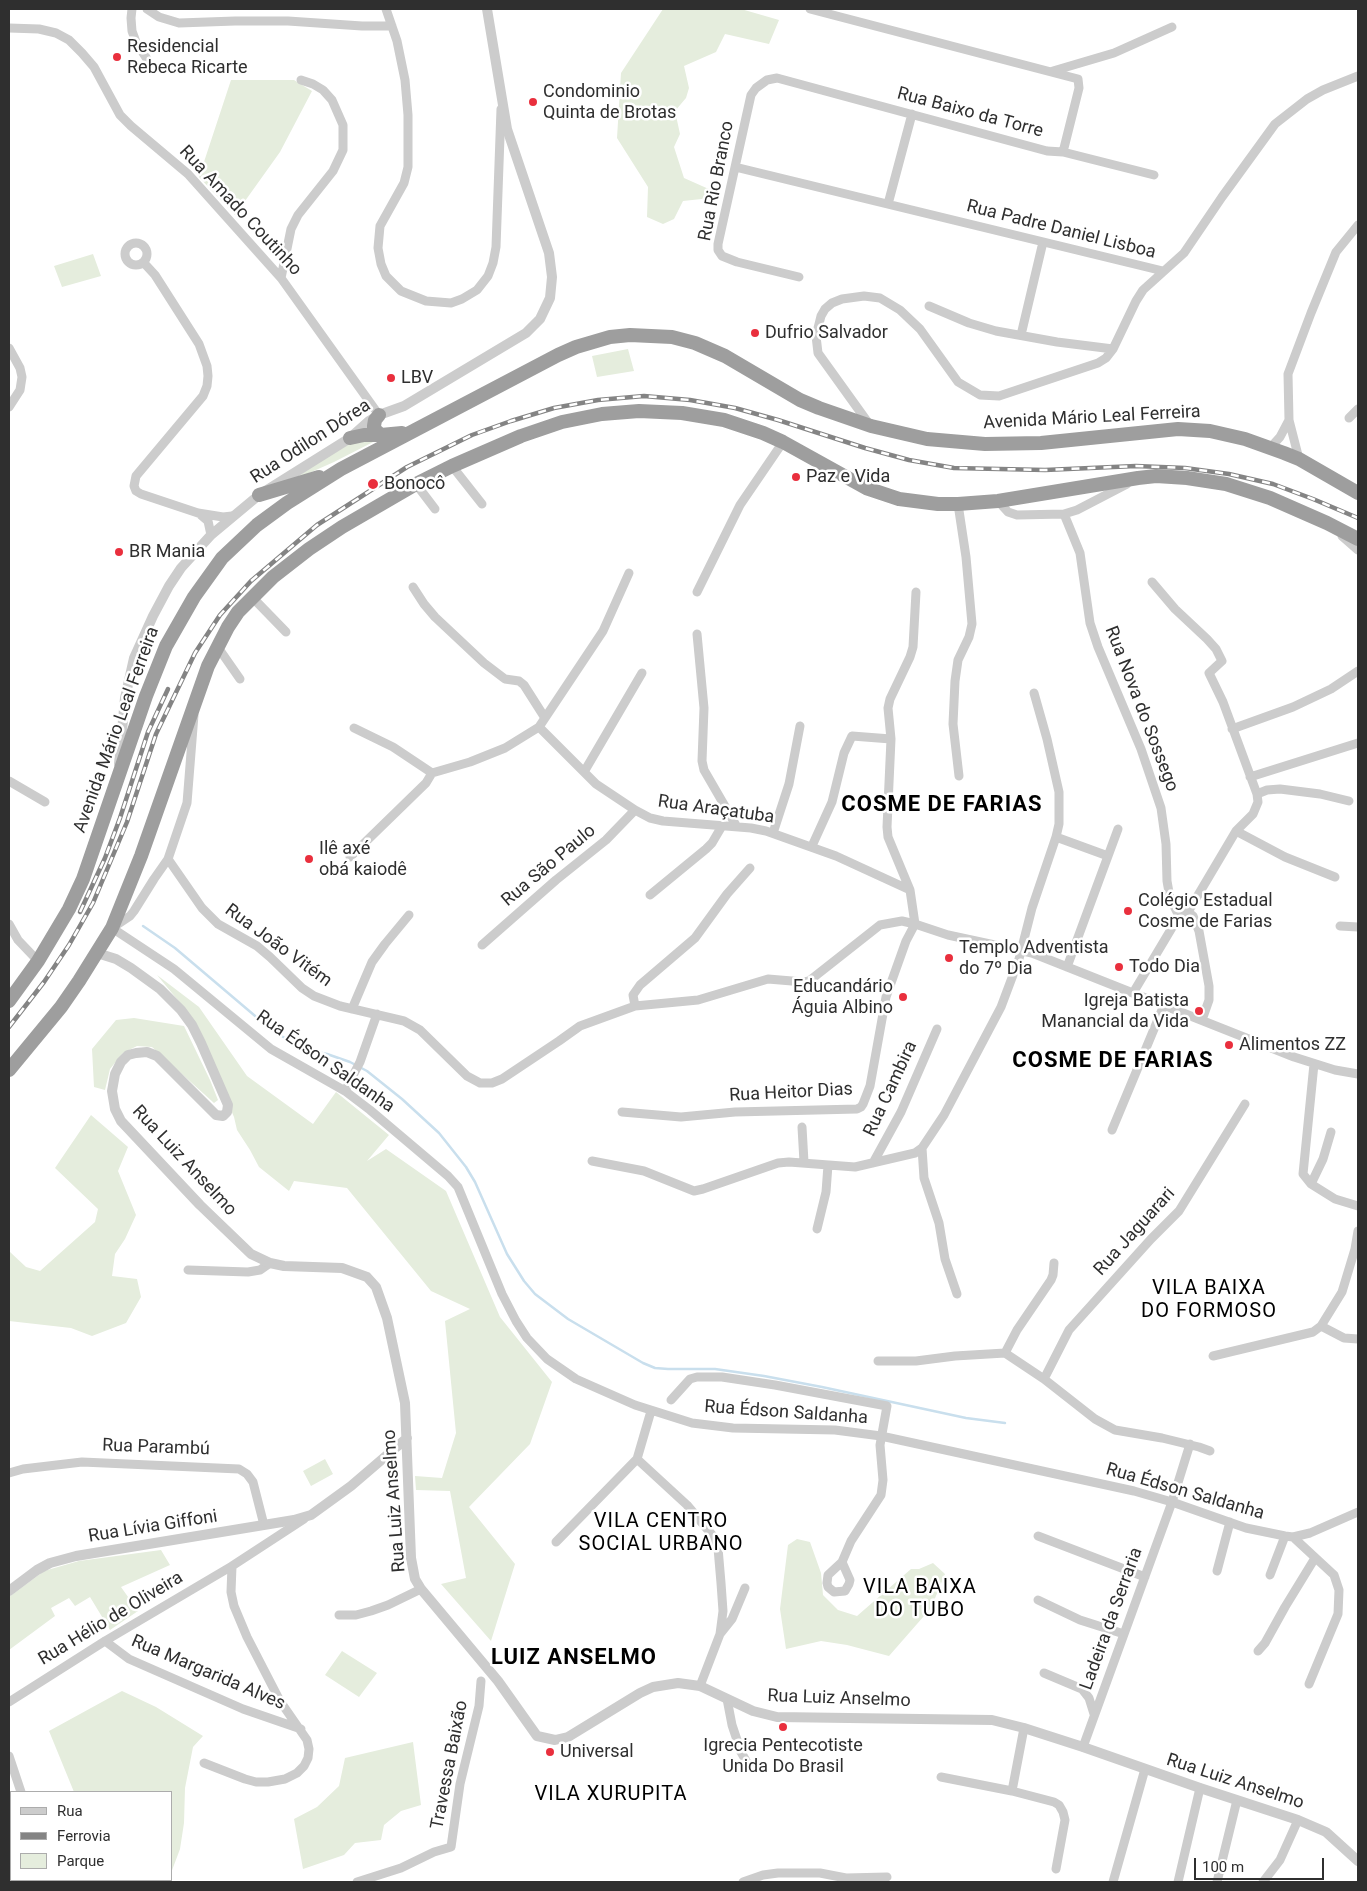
<!DOCTYPE html>
<html>
<head>
<meta charset="utf-8">
<style>
  body { margin:0 }
  #map { position:relative; width:1367px; height:1891px; overflow:hidden; background:#fff; font-family:Roboto,sans-serif }
  canvas { display:block }
  .frame { position:absolute; inset:0; border:10px solid #2f2f2f; pointer-events:none }
  .legend { position:absolute; left:10px; top:1791px; width:162px; height:90px; box-sizing:border-box; background:#fff; border:1px solid #acacac; margin:0; padding:6px 9px; list-style:none; font-size:15px; color:#2f2f2f }
  .legend li { display:flex; align-items:center; gap:10px; height:25px }
  .legend b { width:25px; border:1px solid #acacac }
  .scale { position:absolute; left:1194px; top:1858px; width:130px; height:22px; box-sizing:border-box; border:2px solid #2f2f2f; border-top:0; padding-left:6px; font-size:15px; line-height:18px; white-space:nowrap; color:#2f2f2f; -webkit-text-stroke:4px #fff; paint-order:stroke }
</style>
</head>
<body>
<div id="map">
<canvas width="1367" height="1891"></canvas>
<div class="frame"></div>
<ul class="legend">
<li><b style="height:6px;background:#ccc"></b>Rua</li>
<li><b style="height:6px;background:#848484"></b>Ferrovia</li>
<li><b style="height:14px;background:#e5eddd"></b>Parque</li>
</ul>
<div class="scale">100 m</div>
</div>
<script>
const context = document.querySelector('canvas').getContext('2d');
context.lineJoin = 'round';
function paint(path, color) { context.fillStyle = color; context.fill(path, 'evenodd'); }
const poly = rows => new Path2D(rows.map(r => 'M' + r).join(''));
function stroke(path, color, width, dash) { context.strokeStyle = color; context.lineWidth = width; context.lineCap = dash ? 'butt' : 'round'; context.setLineDash(dash || []); context.stroke(path); }
function drawText(font, color, halo, rows, align = 'center') {
  context.font = font + ' Roboto,sans-serif'; context.lineWidth = 5; context.setLineDash([]); context.textBaseline = 'middle'; context.strokeStyle = halo; context.fillStyle = color; for (const [text, x, y, turn = 0] of rows) {
    context.save(); context.translate(x, y); context.rotate((+turn || 0) * Math.PI / 180); context.textAlign = isNaN(turn) ? turn : align; if (halo) context.strokeText(text, 0, 0); context.fillText(text, 0, 0); context.restore();
  }
}
const green = poly([
  [663,9,741,9,779,20,769,44,725,34,716,52,684,66,689,88,686,98,675,111,680,134,674,147,684,178,711,190,711,198,683,201,674,219,663,224,647,217,648,187,617,138,621,73],
  [231,80,294,80,312,91,280,152,235,215,199,177],
  [93,254,101,276,62,287,54,266],
  [628,349,634,371,597,377,592,356],
  [360,438,379,439,334,462,291,481,338,449],
  [157,975,199,1007,247,1076,313,1124,336,1092,389,1135,367,1161,386,1149,446,1191,500,1317,552,1382,530,1444,469,1507,515,1564,491,1641,441,1584,466,1578,450,1491,416,1490,415,1476,442,1478,456,1433,445,1321,470,1309,431,1291,347,1188,294,1181,289,1191,259,1167,250,1150,237,1130,234,1117,191,1016],
  [134,1018,184,1026,210,1080,218,1100,214,1103,152,1047,137,1046,123,1053,110,1069,105,1090,94,1087,92,1049,116,1020],
  [91,1115,128,1147,118,1171,136,1215,125,1239,115,1254,112,1276,137,1279,141,1297,126,1323,92,1336,71,1328,9,1321,9,1251,26,1267,40,1271,95,1222,98,1209,55,1168],
  [325,1459,333,1474,311,1486,303,1471],
  [797,1539,810,1542,821,1573,823,1595,838,1610,857,1616,911,1569,919,1569,933,1563,945,1574,931,1608,889,1656,847,1645,821,1641,786,1649,780,1609,788,1545],
  [161,1550,170,1565,121,1587,138,1611,110,1630,90,1597,75,1606,69,1598,51,1608,55,1616,9,1650,9,1597,44,1571,79,1561],
  [342,1651,377,1673,359,1697,325,1675],
  [122,1691,156,1707,203,1736,193,1747,185,1788,184,1823,180,1849,171,1873,171,1792,74,1792,49,1731],
  [413,1742,421,1805,401,1811,384,1825,381,1840,355,1843,344,1855,303,1869,294,1819,317,1807,339,1786,345,1758]
]);
const stream = poly([
  [143,926,175,948,274,1032,307,1050,327,1054,350,1062,367,1071,402,1099,439,1133,466,1167,475,1182,507,1254,524,1281,535,1294,568,1319,643,1363,655,1368,668,1369,715,1369,764,1376,822,1387,966,1418,1005,1423]
]);
const minor = poly([
  [132,9,131,18,132,31,136,42,147,59],
  [147,9,159,17,179,23,235,21,288,21,362,26,392,26],
  [386,9,397,41,405,80,408,115,408,167,404,183,380,226,378,248,381,264,386,276,401,291,426,301,451,303,462,299,477,290,488,276,493,263,496,247,501,109],
  [810,9,1078,79,1079,88,1063,152],
  [9,28,39,29,56,33,69,40,82,53,94,67,120,115,131,126,188,174,281,278,379,415],
  [1053,71,1114,53,1172,27],
  [735,167,1163,271],
  [888,204,912,114],
  '125 254a11 11 0 1 1 22 0a11 11 0 1 1-22 0Z',
  [144,263,155,275,199,344,207,366,208,376,207,386,203,396,136,476,134,486,136,491,141,494,198,513,223,517,232,516],
  [799,277,737,262,722,256,718,250,718,244,751,95,756,88,767,80,777,78,1047,151,1063,152,1154,175],
  [281,278,291,229,298,215,333,171,343,150,343,125,332,100,323,90,313,84,301,80],
  [929,306,969,323,996,331,1057,342,1113,349],
  [1021,335,1043,242],
  [9,348,20,368,22,377,20,390,9,407],
  [1349,418,1358,409],
  [869,424,818,353,816,336,821,316,825,309,832,303,842,299,864,296,880,298,900,310,920,329,958,382,980,395,999,396,1098,363,1106,358,1113,349,1136,301,1143,290,1184,253,1222,197,1275,124,1307,99,1323,90,1358,76],
  [1271,447,1280,437,1289,420],
  [1299,459,1289,420,1288,374,1311,313,1336,252,1358,225],
  [452,466,482,504],
  [416,484,435,509],
  [998,501,1008,512,1017,515,1064,514,1077,510,1127,484],
  [958,504,966,557,972,624,969,637,958,660,955,681,953,724,959,776],
  [1064,514,1080,553,1090,623,1098,647,1141,749,1161,808,1166,844,1167,881,1170,898,1179,916],
  [201,515,208,521,211,535],
  [1342,536,1358,550],
  [1152,582,1175,609,1207,639,1216,649,1222,661,1209,673,1223,702,1257,794,1258,802,1253,814,1236,831,1188,912,1193,916,1199,931,1209,986,1209,1000,1202,1020],
  [413,587,424,604,435,617,484,663,505,679,519,681,524,685,545,718],
  [697,592,740,505,783,442],
  [252,597,286,632],
  [697,634,704,708,702,761,704,770,737,827],
  [217,646,240,679],
  [194,715,187,803,168,859,202,908,218,924,257,946,270,957,302,988,314,996,340,1006,404,1021,420,1030,467,1076,480,1083,492,1083,502,1079,559,1041,580,1026,635,1006,698,1000,768,979,804,982,809,981,880,925,902,921,915,924,948,935,1032,953,1294,1057,1335,1070,1358,1074],
  [539,727,596,784,635,810,650,818,663,821,751,828,766,831,836,856,910,890],
  [354,728,393,747,432,773],
  [1232,729,1293,707,1331,689,1358,671],
  [584,772,642,673],
  [432,773,470,762,505,748,539,727,603,631,629,573],
  [1250,777,1358,743],
  [9,781,45,802],
  [1257,794,1267,790,1280,789,1320,794,1349,801],
  [1236,831,1285,857,1335,877],
  [773,833,789,784,800,726],
  [1056,837,1108,856],
  [812,846,832,802,844,753,852,736,891,739],
  [350,857,426,783,432,773],
  [168,859,154,879,134,911,130,916,112,928,174,969,271,1049,345,1091,370,1110,448,1176,458,1187,502,1294,516,1321,527,1338,547,1359,576,1379,635,1405,692,1423,733,1428,835,1430,881,1436,1134,1491,1172,1502,1246,1528,1285,1536,1293,1537,1310,1533,1358,1512],
  [650,895,706,849,712,843,722,826],
  [9,924,18,940,38,961],
  [915,924,910,890,888,837,887,827,891,739,888,708,890,699,910,657,913,647,916,592],
  [1340,926,1358,927],
  [482,945,556,880,606,840,635,810],
  [1067,967,1118,829],
  [1133,993,1179,916,1184,914],
  [635,1006,633,995,640,985,695,938,727,894,750,868],
  [352,1009,372,962,385,944,409,915],
  [1314,1064,1303,1174,1311,1184,1335,1199,1358,1206],
  [345,1091,360,1062,377,1014],
  [622,1112,681,1117,735,1112,857,1109,861,1107,863,1104,870,1086,886,997,906,941,915,924],
  [802,1127,804,1162],
  [1112,1130,1164,1005],
  [922,1148,924,1178,939,1223,945,1259,957,1294],
  [592,1161,644,1171,694,1191,703,1189,778,1163,789,1162,855,1167,915,1153,922,1148,944,1115,1001,1007,1019,959,1032,908,1056,837,1059,824,1059,792,1047,739,1034,693],
  [873,1163,901,1112,937,1029],
  [1311,1184,1323,1159,1331,1132],
  [817,1229,826,1192,828,1165],
  [188,1270,248,1272,260,1270,270,1263],
  [1321,1326,1344,1338,1358,1339],
  [1005,1353,1017,1330,1051,1280,1053,1275,1054,1263],
  [1213,1356,1313,1332,1321,1326,1342,1292,1355,1249,1358,1231],
  [878,1361,916,1361,955,1356,1005,1353,1044,1379,1095,1419,1115,1430,1162,1438,1199,1447,1210,1451],
  [1044,1379,1069,1330,1151,1239,1179,1211,1245,1104],
  [671,1400,690,1379,697,1377,722,1377,775,1385,887,1406,880,1445,883,1480,881,1495,851,1541,842,1562,828,1575,827,1583,828,1587,834,1592,845,1591,849,1584,850,1580,842,1562],
  [637,1459,687,1505,713,1536,718,1548,721,1583,723,1611,720,1634],
  [9,1473,23,1469,82,1462,239,1469,247,1474,253,1482,264,1525],
  [1038,1536,1145,1577],
  [1293,1537,1334,1575,1339,1590,1338,1614,1309,1684],
  [556,1542,637,1459,651,1411],
  [1217,1571,1230,1522],
  [1270,1575,1285,1536],
  [1038,1600,1080,1620,1124,1634],
  [339,1615,356,1615,371,1611,388,1605,421,1589],
  [105,1641,129,1659,243,1709,301,1729],
  [1258,1651,1265,1643,1285,1607,1315,1558],
  [1044,1673,1082,1689,1089,1698,1094,1714],
  [700,1686,720,1634,732,1619,745,1588],
  [727,1699,732,1725,741,1752,749,1766],
  [9,1702,105,1641,232,1566],
  [1083,1747,1172,1502,1190,1444],
  [9,1756,21,1792],
  [204,1763,245,1779,256,1782,268,1782,285,1779,297,1773,304,1766,308,1758,309,1749,307,1740,280,1701,247,1637,234,1606,231,1592,232,1566,304,1519],
  [941,1777,1012,1791,1054,1802,1059,1805,1063,1812,1065,1820,1056,1869],
  [1012,1791,1024,1728],
  [9,1870,11,1871],
  [38,1882,39,1880],
  [357,1882,401,1868,434,1852,451,1847,460,1784,479,1706,481,1681],
  [743,1882,763,1875,778,1873,820,1873,846,1878,887,1877],
  [1113,1882,1145,1769],
  [1178,1882,1200,1788],
  [1217,1882,1237,1800],
  [1263,1882,1280,1860,1298,1820]
]);
const tertiary = poly([
  [119,764,125,698,134,658,153,616,169,586,181,568,211,535,259,495,350,438,369,421,379,415,404,406,526,333,540,319,550,298,552,277,549,253,507,129,487,9],
  [97,953,116,959,131,968,160,989,181,1010,192,1025,201,1043,228,1105,227,1112,223,1116,216,1115,157,1056,147,1052,136,1053,128,1055,121,1062,115,1074,112,1091,115,1109,121,1121,200,1205,251,1254,270,1263,284,1266,342,1268,367,1277,376,1287,387,1318,405,1403,411,1558,415,1579,421,1589,498,1681,537,1736,555,1740,568,1737,640,1693,653,1687,678,1683,700,1686,753,1711,777,1717,992,1720,1024,1728,1083,1747,1200,1788,1298,1820,1326,1832,1358,1861],
  [9,1591,37,1570,50,1563,76,1556,294,1520,311,1515,351,1486,407,1438]
]);
const trunk = poly([
  [379,415,375,420,374,426,374,429,381,435],
  [350,438,364,435,381,435,402,433],
  [259,495,319,477],
  [9,1001,38,961,69,909,83,879,146,696,166,646,194,597,222,558,257,525,287,503,341,469,558,355,576,347,610,337,630,335,672,337,695,343,725,356,800,400,819,408,871,426,927,439,985,444,1041,443,1178,429,1210,431,1245,439,1284,453,1299,459,1358,493],
  [9,1070,61,1007,79,981,112,928,141,856,208,666,228,627,238,612,273,577,309,549,342,527,416,484,452,466,521,436,562,422,602,414,639,411,682,413,724,420,763,433,783,442,866,488,899,499,938,504,958,504,998,501,1138,478,1156,476,1187,478,1226,484,1270,498,1327,523,1358,539]
]);
const rail = poly([
  [80,912,105,858,120,818,148,732,168,689],
  [9,1027,44,982,69,945,93,903,127,822,156,734,195,653,220,615,251,581,317,525,407,467,472,435,511,421,554,408,598,400,644,396,690,400,735,408,778,420,865,448,909,460,954,468,1045,470,1136,466,1185,468,1229,474,1273,484,1313,499,1358,518]
]);
const markers = [
  [117,57,5,"#e92f3d"],
  [533,102,5,"#e92f3d"],
  [755,333,5,"#e92f3d"],
  [391,378,5,"#e92f3d"],
  [796,477,5,"#e92f3d"],
  [373,484,6,"#e92f3d"],
  [119,552,5,"#e92f3d"],
  [309,859,5,"#e92f3d"],
  [1128,911,5,"#e92f3d"],
  [949,958,5,"#e92f3d"],
  [1119,967,5,"#e92f3d"],
  [903,997,5,"#e92f3d"],
  [1199,1011,5,"#e92f3d"],
  [1229,1045,5,"#e92f3d"],
  [783,1727,5,"#e92f3d"],
  [550,1752,5,"#e92f3d"]
];
const poiNames = [
  ["Residencial",127,47],
  ["Rebeca Ricarte",127,68],
  ["Condominio",543,92],
  ["Quinta de Brotas",543,113],
  ["Dufrio Salvador",765,333],
  ["LBV",401,378],
  ["Paz e Vida",806,477],
  ["Bonocô",384,484],
  ["BR Mania",129,552],
  ["Ilê axé",319,849],
  ["obá kaiodê",319,870],
  ["Colégio Estadual",1138,901],
  ["Cosme de Farias",1138,922],
  ["Templo Adventista",959,948],
  ["do 7º Dia",959,969],
  ["Todo Dia",1129,967],
  ["Educandário",893,987,"right"],
  ["Águia Albino",893,1008,"right"],
  ["Igreja Batista",1189,1001,"right"],
  ["Manancial da Vida",1189,1022,"right"],
  ["Alimentos ZZ",1239,1045],
  ["Igrecia Pentecotiste",783,1746,"center"],
  ["Unida Do Brasil",783,1767,"center"],
  ["Universal",560,1752]
];
const streetNames = [
  ["Rua Baixo da Torre",970,113,15],
  ["Rua Rio Branco",717,181,-79],
  ["Rua Amado Coutinho",240,211,47],
  ["Rua Padre Daniel Lisboa",1061,230,14],
  ["Avenida Mário Leal Ferreira",1092,418,-3],
  ["Rua Odilon Dórea",311,442,-33],
  ["Rua Nova do Sossego",1141,709,69],
  ["Avenida Mário Leal Ferreira",117,730,-70],
  ["Rua Araçatuba",716,810,8],
  ["Rua São Paulo",549,866,-40],
  ["Rua João Vitém",278,946,36],
  ["Rua Édson Saldanha",325,1062,35],
  ["Rua Cambira",891,1089,-65],
  ["Rua Heitor Dias",791,1093,-3],
  ["Rua Luiz Anselmo",184,1161,47],
  ["Rua Jaguarari",1135,1232,-48],
  ["Rua Édson Saldanha",786,1413,4],
  ["Rua Parambú",156,1448,2],
  ["Rua Édson Saldanha",1185,1492,16],
  ["Rua Luiz Anselmo",395,1501,-94],
  ["Rua Lívia Giffoni",153,1527,-9],
  ["Rua Hélio de Oliveira",111,1619,-31],
  ["Ladeira da Serraria",1112,1619,-70],
  ["Rua Margarida Alves",208,1673,23],
  ["Rua Luiz Anselmo",839,1699,2],
  ["Travessa Baixão",450,1765,-79],
  ["Rua Luiz Anselmo",1235,1782,18]
];
const quarterNames = [
  ["VILA BAIXA",1209,1289],
  ["DO FORMOSO",1209,1312],
  ["VILA CENTRO",661,1522],
  ["SOCIAL URBANO",661,1545],
  ["VILA BAIXA",920,1588],
  ["DO TUBO",920,1611],
  ["VILA XURUPITA",611,1795]
];
const districtNames = [
  ["COSME DE FARIAS",942,805],
  ["COSME DE FARIAS",1113,1061],
  ["LUIZ ANSELMO",574,1658]
];
paint(green, '#e5eddd');
stroke(stream, '#c9dfed', 2.5);
stroke(minor, '#ccc', 9);
stroke(tertiary, '#ccc', 10);
stroke(trunk, '#9e9e9e', 14);
stroke(rail, '#848484', 4.5);
stroke(rail, '#fff', 2.5, [8]);
for (const [x, y, r, color] of markers) { const dot = new Path2D(); dot.arc(x, y, r, 0, 2 * Math.PI); context.fillStyle = color; context.fill(dot); stroke(dot, '#fff', 2); }
drawText('18px', '#2f2f2f', '#fff', poiNames, 'left');
drawText('18px', '#2f2f2f', '#fff', streetNames);
context.letterSpacing = '1px';
drawText('20px', '#000', '#fff', quarterNames);
context.letterSpacing = '0px';
context.letterSpacing = '1px';
drawText('bold 22px', '#000', '#fff', districtNames);
context.letterSpacing = '0px';
</script>
</body>
</html>
